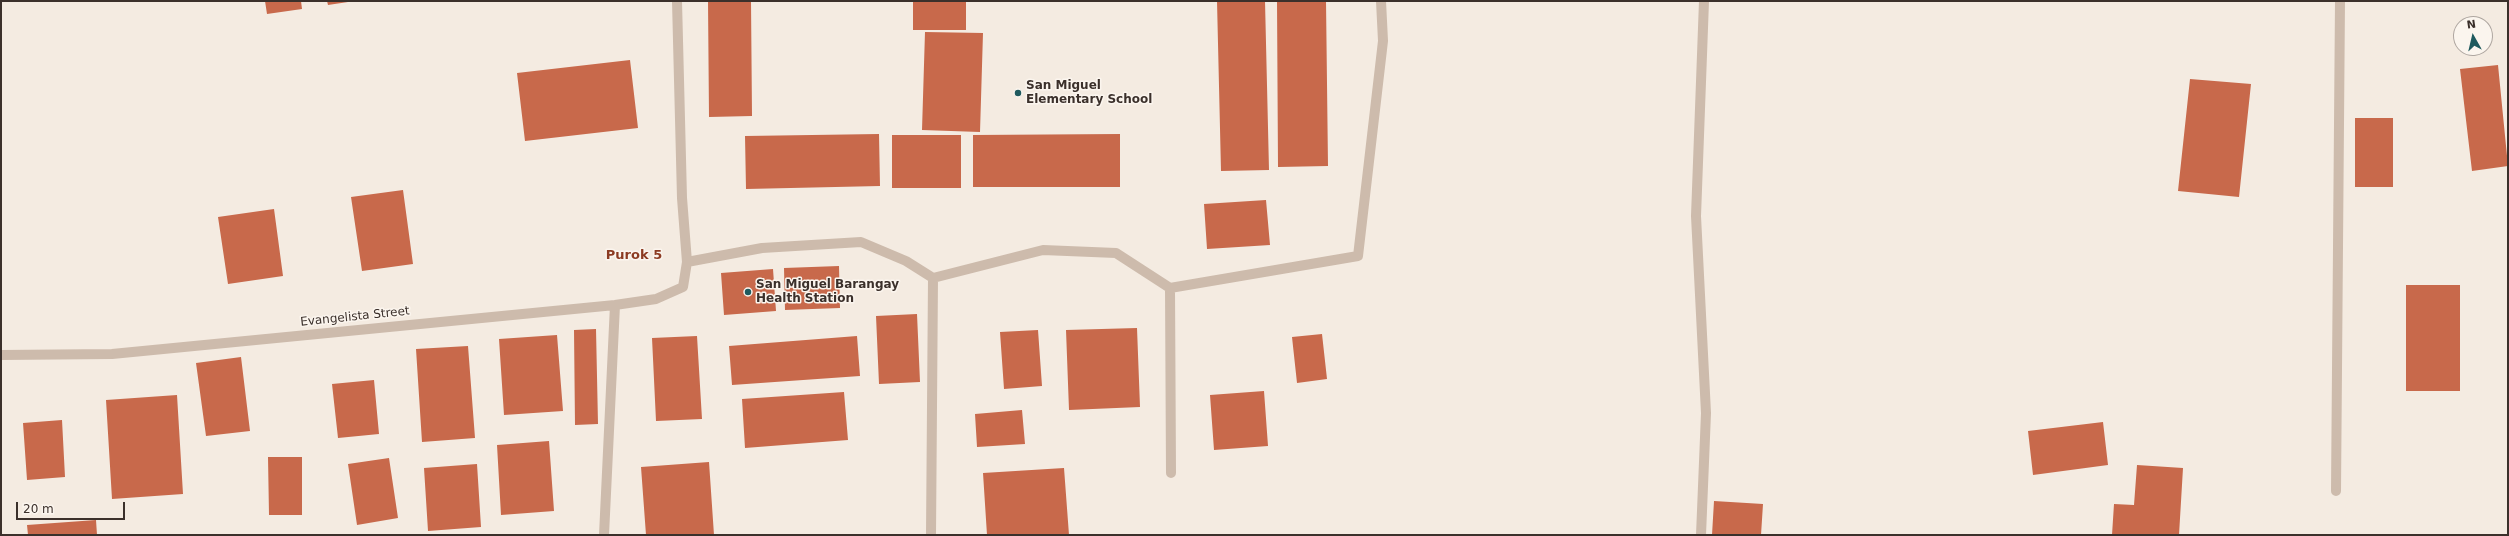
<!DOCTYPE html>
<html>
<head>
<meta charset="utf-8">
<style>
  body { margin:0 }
  #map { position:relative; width:2509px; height:536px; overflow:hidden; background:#f4ebe1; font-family:"DejaVu Sans",sans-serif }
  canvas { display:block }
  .frame { position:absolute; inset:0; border:2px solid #3b302b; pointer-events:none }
  .north { position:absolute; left:2453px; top:16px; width:40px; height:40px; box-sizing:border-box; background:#fbf5ee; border:1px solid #aea6a0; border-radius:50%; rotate:352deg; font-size:11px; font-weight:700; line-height:16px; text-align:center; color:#3b302b }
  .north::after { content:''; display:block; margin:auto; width:14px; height:18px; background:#1f5a5e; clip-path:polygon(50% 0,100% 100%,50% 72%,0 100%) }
  .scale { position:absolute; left:16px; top:502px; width:109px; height:18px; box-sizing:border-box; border:2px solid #3b302b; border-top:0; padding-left:5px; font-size:12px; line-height:14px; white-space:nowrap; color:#3b302b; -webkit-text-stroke:3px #fbf5ee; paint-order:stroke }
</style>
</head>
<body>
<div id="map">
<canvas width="2509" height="536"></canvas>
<div class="frame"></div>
<div class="north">N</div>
<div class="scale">20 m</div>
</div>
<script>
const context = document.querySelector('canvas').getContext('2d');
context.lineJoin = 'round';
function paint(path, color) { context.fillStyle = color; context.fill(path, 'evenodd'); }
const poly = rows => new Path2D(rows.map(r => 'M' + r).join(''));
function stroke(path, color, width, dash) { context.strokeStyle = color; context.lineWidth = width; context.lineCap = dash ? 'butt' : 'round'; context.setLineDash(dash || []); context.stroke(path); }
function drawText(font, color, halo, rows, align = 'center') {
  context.font = font + ' "DejaVu Sans",sans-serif'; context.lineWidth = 3; context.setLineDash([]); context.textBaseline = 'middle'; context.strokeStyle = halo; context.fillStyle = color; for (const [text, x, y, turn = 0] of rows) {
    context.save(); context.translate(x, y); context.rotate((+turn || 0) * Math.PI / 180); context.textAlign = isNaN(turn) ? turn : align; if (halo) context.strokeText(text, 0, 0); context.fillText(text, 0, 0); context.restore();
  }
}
const building = poly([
  [265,1,301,1,302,9,267,14],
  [327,1,348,1,348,2,328,5],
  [708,1,751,1,752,116,709,117],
  [913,1,966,1,966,30,913,30],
  [1217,1,1265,1,1269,170,1221,171],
  [1277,1,1326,1,1328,166,1278,167],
  [925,32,983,33,980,132,922,130],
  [630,60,638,128,525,141,517,73],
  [2498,65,2508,166,2472,171,2460,69],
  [2190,79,2251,84,2239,197,2178,191],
  [2355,118,2393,118,2393,187,2355,187],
  [879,134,880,186,746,189,745,136],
  [1120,134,1120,187,973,187,973,135],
  [892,135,961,135,961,188,892,188],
  [403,190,413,264,362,271,351,197],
  [1266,200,1270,245,1207,249,1204,204],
  [274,209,283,276,228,284,218,217],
  [839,266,840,308,785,310,784,268],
  [773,269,776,311,724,315,721,273],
  [2406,285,2460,285,2460,391,2406,391],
  [917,314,920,382,879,384,876,316],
  [1137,328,1140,407,1069,410,1066,330],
  [596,329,598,424,575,425,574,330],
  [1038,330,1042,386,1004,389,1000,332],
  [1322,334,1327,379,1297,383,1292,337],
  [557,335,563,411,504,415,499,339],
  [697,336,702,419,656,421,652,338],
  [857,336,860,376,732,385,729,346],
  [468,346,475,438,422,442,416,349],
  [241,357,250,431,206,436,196,363],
  [374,380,379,434,338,438,332,384],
  [1264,391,1268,446,1214,450,1210,395],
  [844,392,848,440,745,448,742,399],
  [177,395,183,494,112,499,106,400],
  [1022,410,1025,444,977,447,975,414],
  [62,420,65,477,27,480,23,423],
  [2103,422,2108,465,2033,475,2028,431],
  [549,441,554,511,501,515,497,445],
  [268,457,302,457,302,515,269,515],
  [389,458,398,518,357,525,348,464],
  [709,462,714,535,646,535,641,467],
  [477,464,481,527,428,531,424,468],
  [2137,465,2183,468,2179,535,2112,535,2114,504,2134,505],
  [1064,468,1069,535,987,535,983,473],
  [1714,501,1763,504,1761,535,1712,535],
  [96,520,97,535,28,535,27,525]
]);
const minor = poly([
  [687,262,762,248,861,242,906,261,933,278,931,535],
  [933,278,1043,250,1116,253,1170,288,1358,256,1383,41,1381,1],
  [1170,288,1171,473],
  [1,355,112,354,615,305,656,299,683,287,687,262,682,198,677,1],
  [2336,491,2340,1],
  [604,535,615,305],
  [1701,535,1706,413,1696,216,1704,1]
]);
const markers = [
  [1018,93,4,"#1f5a5e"],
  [748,292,4,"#1f5a5e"]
];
const poiNames = [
  ["San Miguel",1026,86],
  ["Elementary School",1026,100],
  ["San Miguel Barangay",756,285],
  ["Health Station",756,299]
];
const streetNames = [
  ["Evangelista Street",355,317,-6]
];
const neighbourhoodNames = [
  ["Purok 5",634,256]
];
paint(building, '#c8694b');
stroke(minor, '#cdbbac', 10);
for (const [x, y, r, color] of markers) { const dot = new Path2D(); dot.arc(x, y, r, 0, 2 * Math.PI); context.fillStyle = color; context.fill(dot); stroke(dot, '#fbf5ee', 1.5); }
drawText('bold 12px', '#3b302b', '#fbf5ee', poiNames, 'left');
drawText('12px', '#3b302b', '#fbf5ee', streetNames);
drawText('bold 13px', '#8c3b22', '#fbf5ee', neighbourhoodNames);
</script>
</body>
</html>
